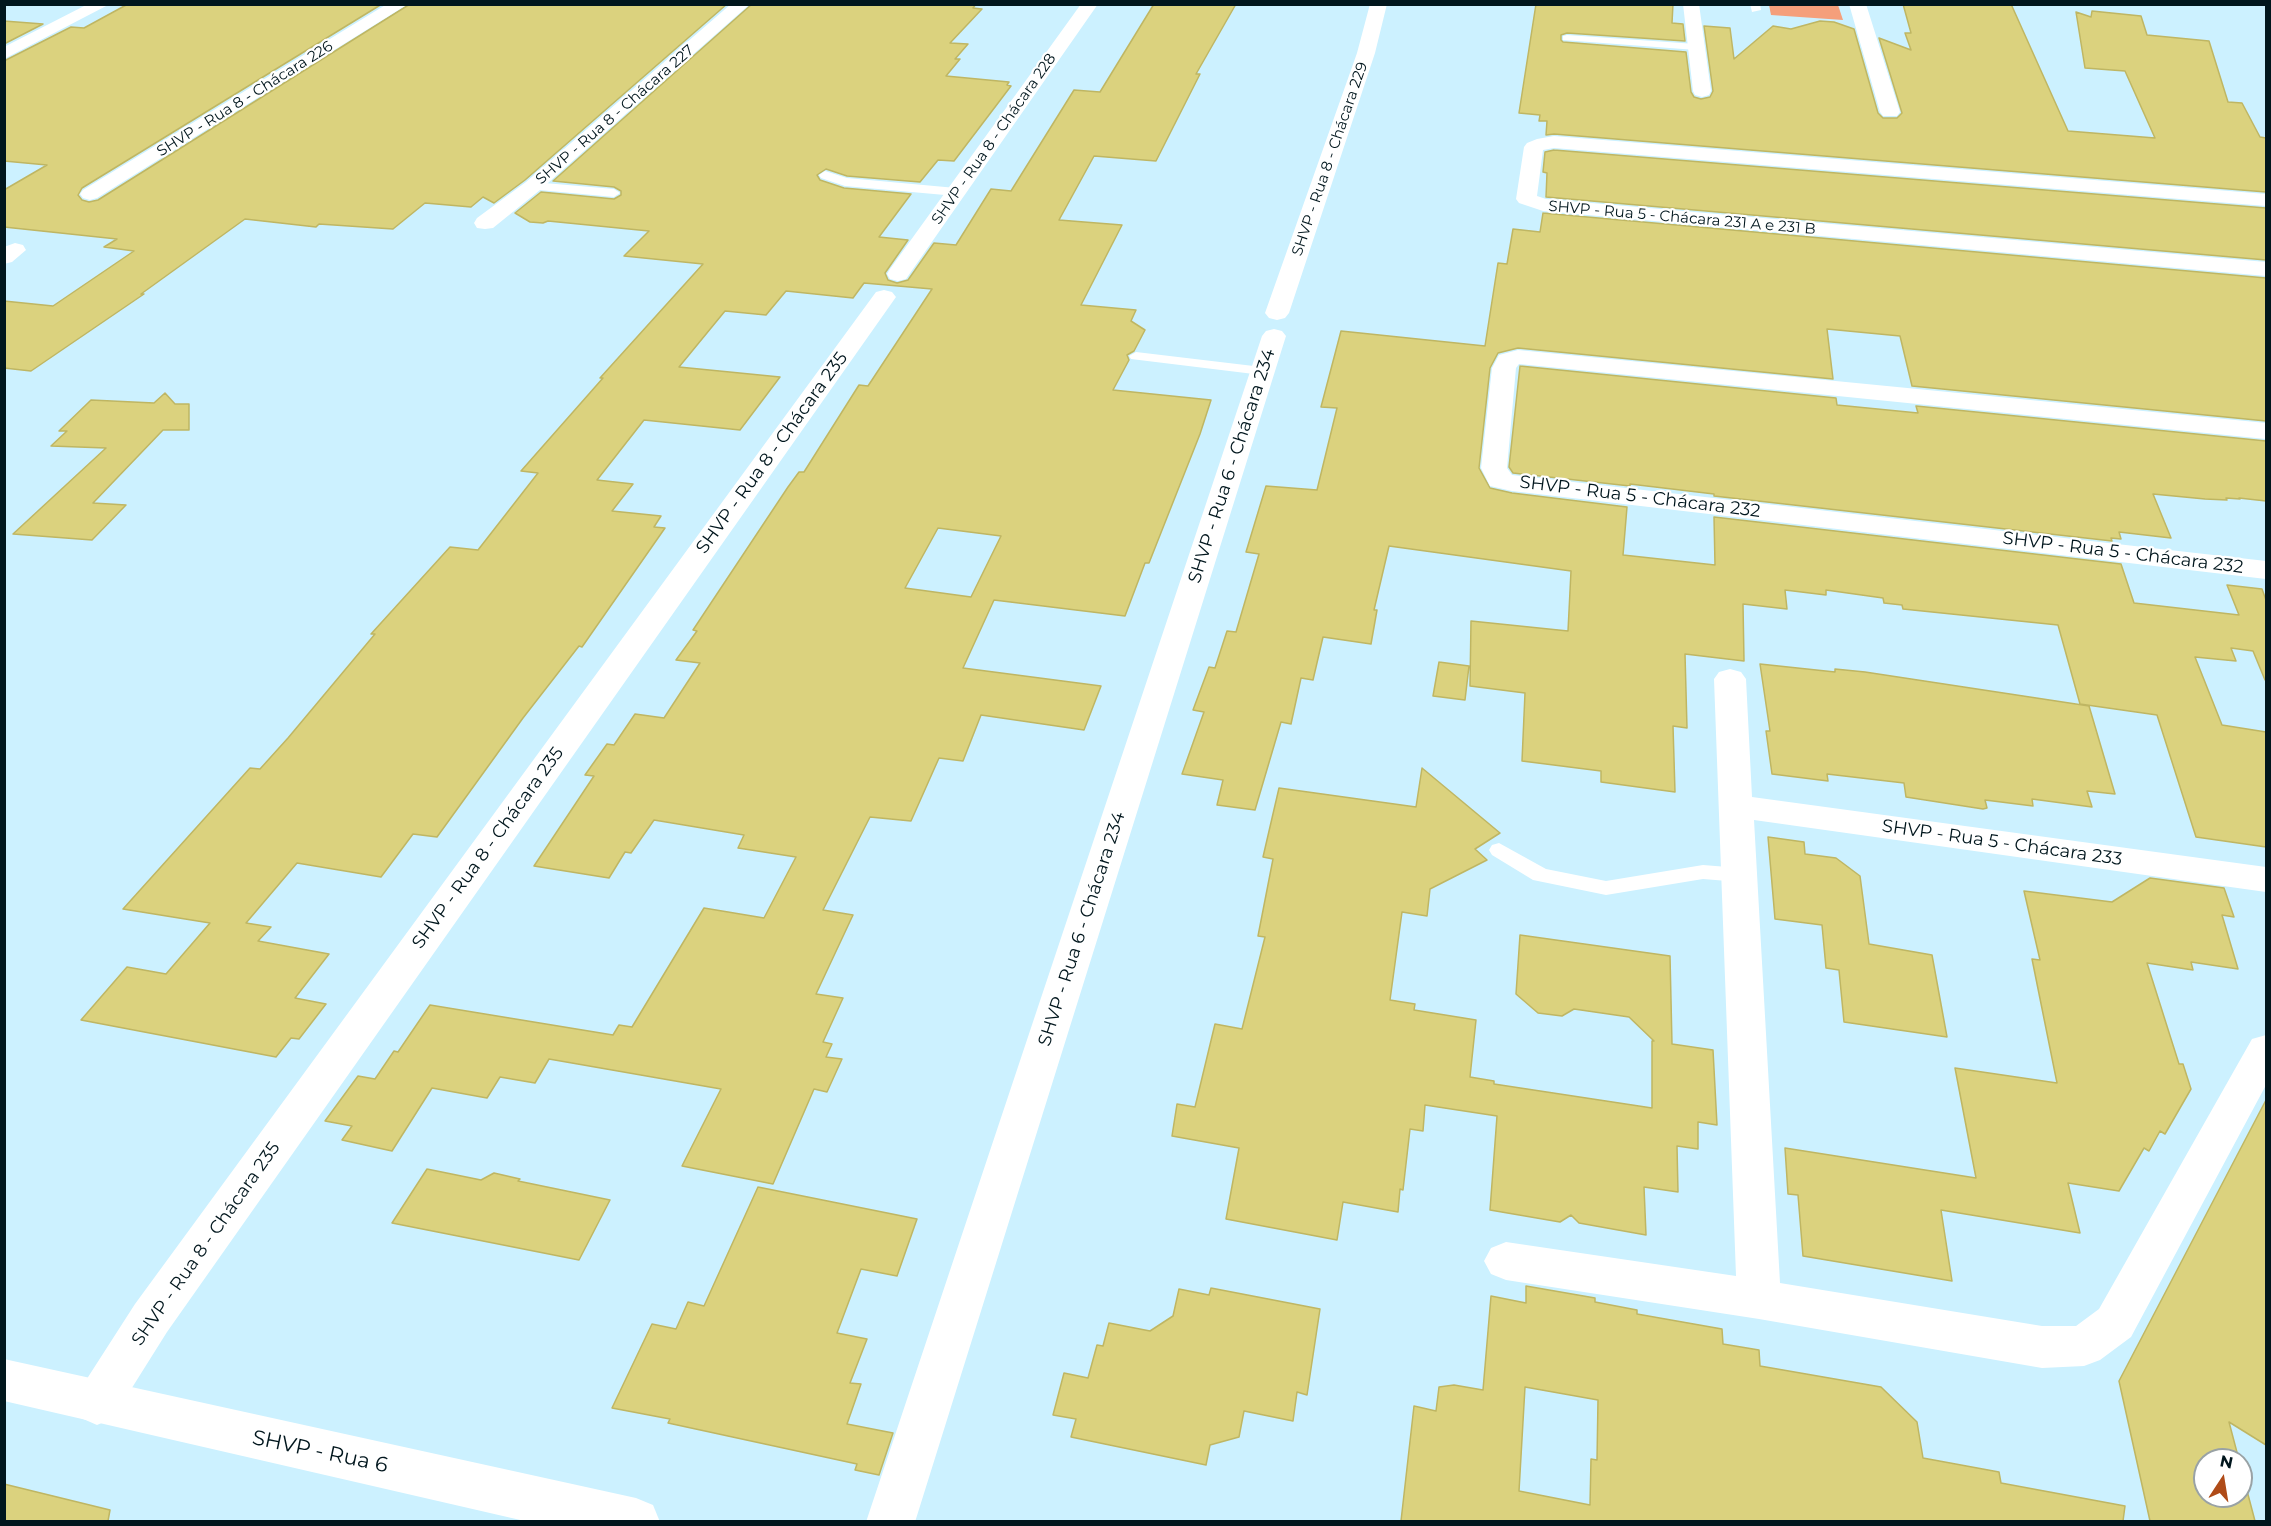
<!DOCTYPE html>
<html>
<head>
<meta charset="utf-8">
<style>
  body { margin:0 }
  #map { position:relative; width:2271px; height:1526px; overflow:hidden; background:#ccf1ff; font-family:Montserrat,sans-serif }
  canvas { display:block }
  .frame { position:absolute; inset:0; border:6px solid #01161d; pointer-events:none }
  .north { position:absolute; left:2193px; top:1448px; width:60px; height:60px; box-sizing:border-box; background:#fff; border:2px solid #99a2a5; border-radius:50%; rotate:12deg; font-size:16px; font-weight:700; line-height:24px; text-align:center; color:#01161d }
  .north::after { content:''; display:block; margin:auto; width:21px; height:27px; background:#af4b18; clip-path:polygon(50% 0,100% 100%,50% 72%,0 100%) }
</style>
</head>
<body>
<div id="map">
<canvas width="2271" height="1526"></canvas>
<div class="frame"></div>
<div class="north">N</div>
</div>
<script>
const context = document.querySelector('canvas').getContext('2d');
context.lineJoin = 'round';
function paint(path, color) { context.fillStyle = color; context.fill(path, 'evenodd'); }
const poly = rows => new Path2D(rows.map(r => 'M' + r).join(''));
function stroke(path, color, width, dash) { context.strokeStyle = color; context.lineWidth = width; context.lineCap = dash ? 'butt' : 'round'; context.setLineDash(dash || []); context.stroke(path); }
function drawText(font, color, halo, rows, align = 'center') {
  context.font = font + ' Montserrat,sans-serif'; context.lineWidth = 4.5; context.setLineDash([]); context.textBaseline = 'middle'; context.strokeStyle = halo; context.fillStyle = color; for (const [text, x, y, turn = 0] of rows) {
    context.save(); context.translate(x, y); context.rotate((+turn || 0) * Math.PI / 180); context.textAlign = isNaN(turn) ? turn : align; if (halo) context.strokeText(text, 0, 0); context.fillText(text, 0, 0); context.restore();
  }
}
const green = poly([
  [1769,5,1838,5,1843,20,1771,15]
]);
const building = poly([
  [128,4,382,4,82,188,78,195,82,200,89,202,98,200,410,4,727,4,525,180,494,203,483,197,471,207,425,203,393,229,319,224,316,227,245,219,141,294,144,294,31,371,4,368,4,301,53,306,134,251,104,247,117,239,4,227,4,190,47,165,4,161,4,61,71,27,84,28,128,4],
  [752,4,976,4,973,8,982,9,950,43,968,44,955,59,960,59,946,76,1009,82,1007,85,1011,86,954,161,938,160,920,182,847,176,826,169,817,175,820,180,844,188,911,194,879,237,908,240,885,273,888,280,897,283,908,280,934,243,956,245,991,189,1011,191,1074,90,1100,92,1154,4,1236,4,1196,74,1200,74,1156,161,1094,156,1059,220,1122,225,1081,305,1136,310,1131,321,1145,330,1134,351,1127,355,1129,360,1113,390,1211,400,1200,434,1149,563,1145,563,1125,616,994,600,963,668,1101,686,1084,730,981,715,963,761,939,758,911,821,870,817,823,910,853,915,816,994,843,998,823,1042,832,1044,826,1057,842,1059,827,1092,814,1089,773,1184,682,1166,721,1089,549,1059,535,1083,500,1077,487,1098,432,1088,392,1151,342,1140,352,1126,325,1121,358,1076,375,1079,394,1051,398,1052,430,1005,613,1035,619,1025,632,1027,704,908,764,918,796,857,738,848,744,835,654,820,631,853,625,852,609,878,534,866,594,776,585,775,607,744,614,745,635,714,664,718,700,663,676,660,697,631,693,630,788,487,799,472,804,472,859,385,868,386,932,289,864,283,853,298,786,291,766,315,725,311,679,367,780,377,740,430,644,420,597,480,633,484,612,511,661,516,654,527,665,528,582,647,579,646,523,718,437,837,413,834,381,877,297,863,246,923,271,927,258,941,329,954,295,998,326,1004,299,1039,291,1038,276,1057,81,1020,127,967,166,974,210,923,123,909,250,768,260,769,288,738,375,634,371,634,450,547,478,550,538,473,521,471,603,378,600,378,703,264,624,256,649,231,548,221,543,223,530,222,515,213,541,192,614,199,621,195,621,191,614,187,553,181,752,4],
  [938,528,1001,536,971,597,905,588,938,528],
  [1536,4,1673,4,1672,23,1683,24,1685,41,1567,33,1561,35,1561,40,1563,42,1686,52,1691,92,1694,97,1701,99,1710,97,1713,91,1704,26,1730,28,1734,59,1773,26,1791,29,1820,21,1834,22,1854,29,1878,113,1883,118,1897,118,1902,113,1879,38,1911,50,1905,33,1911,33,1903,4,2011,4,2068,131,2155,138,2125,71,2085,68,2076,12,2091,17,2092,11,2141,16,2147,35,2209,41,2228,102,2242,103,2260,137,2266,138,2266,192,1554,134,1546,135,1547,121,1539,121,1540,115,1519,113,1536,4],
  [4,21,43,24,4,44,4,21],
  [1554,150,2266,208,2266,260,1546,197,1547,173,1543,172,1545,152,1554,150],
  [1543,213,2266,278,2266,421,1912,386,1900,336,1827,329,1833,379,1518,348,1498,353,1490,368,1479,468,1490,488,1512,493,1627,507,1623,555,1715,565,1714,517,2121,564,2134,603,2239,615,2227,585,2262,589,2266,600,2266,680,2265,680,2253,651,2231,648,2236,661,2195,657,2222,725,2266,732,2266,847,2196,837,2157,715,2080,704,2058,625,1903,609,1902,605,1884,603,1883,598,1826,590,1826,595,1785,590,1787,609,1743,604,1744,661,1685,654,1687,728,1673,726,1675,792,1601,782,1601,771,1522,761,1525,693,1470,686,1471,621,1568,631,1571,571,1389,546,1374,610,1377,610,1371,644,1323,637,1313,680,1301,678,1291,724,1281,722,1255,810,1217,805,1223,780,1182,774,1204,712,1193,710,1209,667,1215,668,1227,631,1236,632,1259,554,1246,552,1266,486,1317,490,1337,408,1321,407,1341,331,1485,346,1498,263,1507,264,1513,229,1540,232,1543,213],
  [1520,366,1836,398,1837,405,1918,413,1916,406,2266,441,2266,501,2239,498,2240,499,2226,498,2227,500,2205,499,2153,494,2171,538,2119,532,2121,539,2111,538,2112,541,1714,496,1714,494,1630,484,1630,486,1513,473,1509,467,1520,366],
  [165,393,175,404,189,404,189,430,163,430,93,503,126,505,92,540,13,534,106,448,51,446,67,431,59,431,91,400,154,403,165,393],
  [1439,662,1469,666,1465,700,1433,696,1439,662],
  [1760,664,1835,672,1835,669,1865,672,2089,706,2115,794,2087,791,2092,807,2032,799,2033,806,1985,800,1987,808,1983,809,1906,797,1904,783,1827,774,1828,781,1772,774,1766,731,1770,731,1760,664],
  [1422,768,1500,833,1475,849,1487,860,1430,889,1427,916,1402,912,1390,1000,1415,1004,1414,1010,1476,1020,1470,1077,1494,1081,1494,1084,1652,1108,1652,1041,1654,1041,1629,1017,1574,1009,1562,1016,1538,1013,1516,994,1520,935,1670,956,1672,1044,1713,1050,1717,1125,1698,1122,1698,1149,1677,1146,1678,1192,1644,1187,1646,1235,1579,1223,1571,1215,1560,1222,1490,1210,1497,1116,1425,1105,1423,1131,1410,1129,1403,1190,1400,1189,1398,1212,1343,1202,1337,1240,1226,1219,1239,1148,1172,1136,1177,1104,1195,1107,1215,1024,1242,1029,1265,937,1258,936,1273,859,1263,857,1279,788,1416,807,1422,768],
  [1768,837,1804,842,1805,854,1836,858,1860,876,1869,944,1932,955,1947,1037,1844,1022,1839,970,1826,968,1822,925,1775,919,1768,837],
  [2150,878,2224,888,2234,917,2222,915,2238,969,2191,962,2193,970,2147,963,2179,1064,2183,1064,2191,1089,2165,1134,2160,1131,2149,1151,2144,1148,2119,1191,2068,1183,2080,1233,1941,1210,1952,1281,1803,1256,1798,1195,1788,1194,1785,1148,1976,1178,1955,1068,2057,1083,2032,959,2040,960,2024,891,2112,902,2150,878],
  [2266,1100,2266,1445,2229,1422,2239,1460,2205,1460,2205,1496,2241,1496,2241,1468,2255,1521,2150,1521,2119,1381,2266,1100],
  [427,1169,481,1180,494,1173,520,1179,518,1181,610,1200,579,1260,392,1223,427,1169],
  [758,1187,917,1219,897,1276,861,1269,837,1333,867,1339,850,1383,861,1384,847,1424,893,1433,879,1475,855,1470,857,1464,668,1423,670,1419,612,1408,652,1324,676,1329,688,1302,704,1306,758,1187],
  [1526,1286,1595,1298,1595,1302,1637,1310,1637,1314,1722,1329,1723,1344,1759,1350,1760,1366,1881,1387,1917,1422,1923,1458,1999,1472,2001,1483,2125,1506,2123,1521,1401,1521,1414,1406,1436,1411,1439,1387,1454,1385,1483,1390,1491,1296,1526,1303,1526,1286],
  [1525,1387,1598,1400,1597,1460,1591,1459,1590,1505,1519,1491,1525,1387],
  [1211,1288,1320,1309,1307,1395,1297,1392,1293,1421,1244,1411,1239,1437,1210,1445,1206,1465,1071,1437,1076,1419,1053,1415,1064,1373,1088,1378,1097,1345,1103,1346,1109,1323,1150,1331,1173,1316,1179,1289,1209,1295,1211,1288],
  [4,1484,110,1510,108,1521,4,1521,4,1484]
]);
const service = poly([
  [1750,4,1760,4,1761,10,1752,12,1750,4],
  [1567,35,1696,44,1701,47,1696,50,1563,40,1563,36,1567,35],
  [825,171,847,178,956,188,962,192,956,196,845,186,821,178,819,175,825,171],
  [533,182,614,189,620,193,614,197,529,189,527,186,533,182],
  [1136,352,1262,367,1269,371,1262,375,1131,359,1129,356,1136,352],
  [1499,843,1546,869,1606,881,1703,865,1740,868,1747,870,1750,875,1747,880,1740,882,1703,879,1606,895,1533,880,1492,855,1489,850,1492,845,1499,843]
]);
const minor = poly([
  [88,4,110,4,4,59,4,47,88,4],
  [387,4,408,4,97,198,90,200,83,198,80,194,83,190,387,4],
  [731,4,750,4,540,190,493,228,485,229,477,228,474,223,477,218,526,182,731,4],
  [1081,4,1098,4,906,279,898,281,890,279,887,274,890,269,1081,4],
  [1370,4,1387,4,1375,53,1289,313,1285,318,1277,320,1269,318,1265,313,1357,53,1370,4],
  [1683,4,1699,4,1711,91,1709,95,1702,97,1695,95,1693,91,1683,4],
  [1849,4,1866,4,1900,112,1897,116,1883,116,1880,112,1849,4],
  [1554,136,2266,194,2266,206,1554,148,1543,150,1537,196,1546,199,2266,262,2266,276,1543,211,1519,203,1516,199,1524,147,1527,143,1537,139,1554,136],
  [15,243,23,245,26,250,12,262,4,264,4,247,15,243],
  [884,290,892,292,896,297,167,1332,113,1418,97,1425,81,1418,74,1403,81,1388,135,1304,876,292,884,290],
  [1274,329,1282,331,1286,336,915,1522,866,1522,1262,336,1266,331,1274,329],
  [1518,350,2266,423,2266,439,1519,364,1516,368,1507,468,1512,475,2266,561,2266,579,1512,491,1490,486,1481,468,1492,368,1499,355,1518,350],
  [1730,669,1741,672,1746,679,1752,797,2266,867,2266,892,1754,820,1780,1283,2042,1326,2076,1326,2099,1309,2252,1039,2266,1035,2266,1085,2131,1337,2100,1360,2084,1366,2042,1368,1759,1319,1506,1280,1491,1274,1484,1261,1491,1248,1506,1242,1736,1276,1714,679,1719,672,1730,669]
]);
const tertiary = poly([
  [4,1359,636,1498,653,1505,660,1522,529,1522,4,1401,4,1359]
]);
const farStreetnames = [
  ["SHVP - Rua 8 - Chácara 226",245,99,-32],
  ["SHVP - Rua 8 - Chácara 227",615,115,-41],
  ["SHVP - Rua 8 - Chácara 228",994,139,-55],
  ["SHVP - Rua 8 - Chácara 229",1330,159,-71],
  ["SHVP - Rua 5 - Chácara 231 A e 231 B",1682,218,5]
];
const streetNames = [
  ["SHVP - Rua 8 - Chácara 235",772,453,-54],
  ["SHVP - Rua 6 - Chácara 234",1232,466,-72],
  ["SHVP - Rua 5 - Chácara 232",1640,497,7],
  ["SHVP - Rua 5 - Chácara 232",2123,553,7],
  ["SHVP - Rua 5 - Chácara 233",2002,843,8],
  ["SHVP - Rua 8 - Chácara 235",488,848,-54],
  ["SHVP - Rua 6 - Chácara 234",1082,929,-72],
  ["SHVP - Rua 8 - Chácara 235",206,1244,-55]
];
const nearStreetnames = [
  ["SHVP - Rua 6",320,1452,12]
];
paint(green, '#f59f7b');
paint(building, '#dbd27e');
stroke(building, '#bfb663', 1.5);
paint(service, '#fff');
paint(minor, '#fff');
paint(tertiary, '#fff');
drawText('15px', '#01161d', '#fff', farStreetnames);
drawText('18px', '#01161d', '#fff', streetNames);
drawText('21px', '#01161d', '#fff', nearStreetnames);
</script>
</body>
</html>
